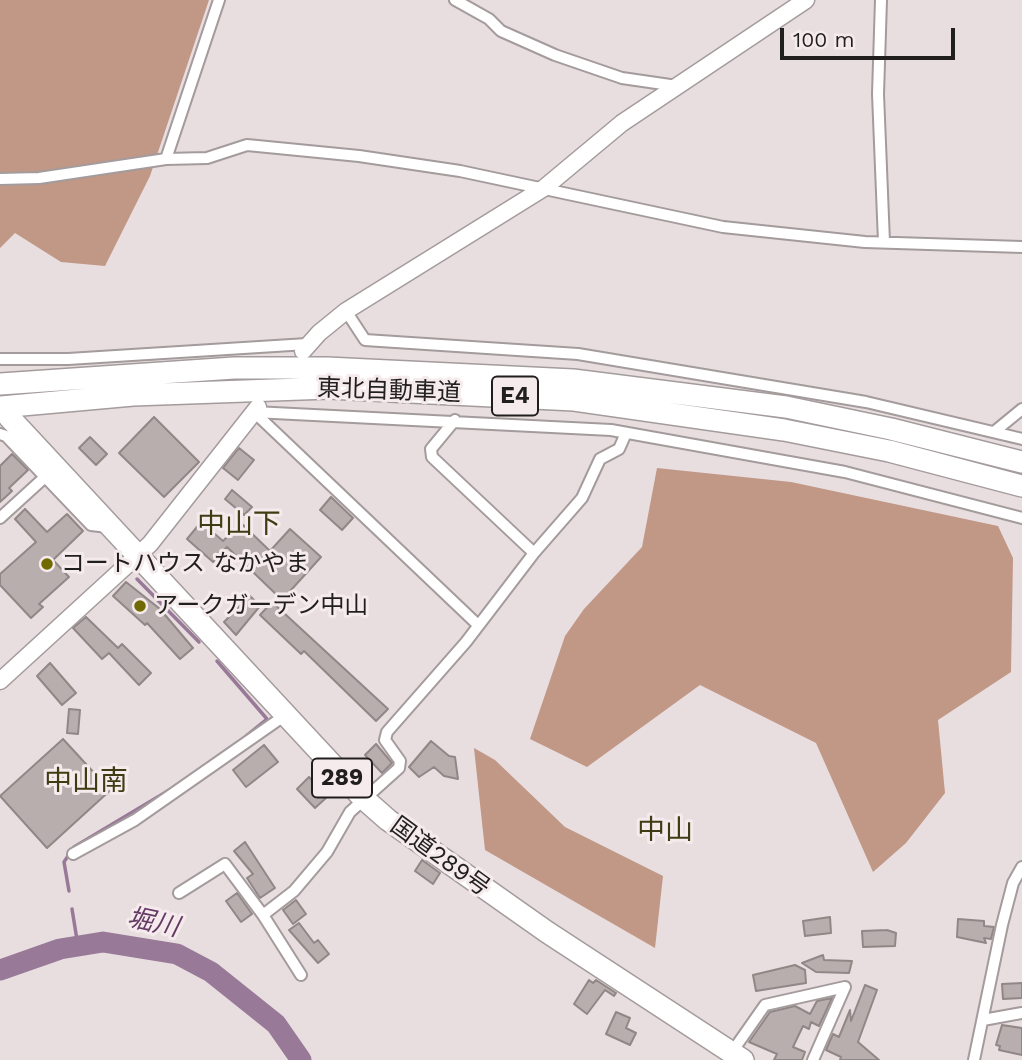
<!DOCTYPE html>
<html>
<head>
<meta charset="utf-8">
<style>
  body { margin:0 }
  #map { position:relative; width:1022px; height:1060px; overflow:hidden; background:#e8dee0; font-family:"Work Sans",sans-serif }
  canvas { display:block }
  .scale { position:absolute; left:780px; top:28px; width:175px; height:32px; box-sizing:border-box; border:4px solid #211e1e; border-top:0; padding-left:9px; font-size:21px; line-height:24px; white-space:nowrap; color:#211e1e; -webkit-text-stroke:5px #f5ebed; paint-order:stroke }
</style>
</head>
<body>
<div id="map">
<canvas width="1022" height="1060"></canvas>
<div class="scale">100 m</div>
</div>
<script>
const context = document.querySelector('canvas').getContext('2d');
context.lineJoin = 'round';
function paint(path, color) { context.fillStyle = color; context.fill(path, 'evenodd'); }
const poly = rows => new Path2D(rows.map(r => 'M' + r).join(''));
function stroke(path, color, width, dash) { context.strokeStyle = color; context.lineWidth = width; context.lineCap = dash ? 'butt' : 'round'; context.setLineDash(dash || []); context.stroke(path); }
function drawText(font, color, halo, rows, align = 'center') {
  context.font = font + ' "Work Sans","Noto Sans JP",sans-serif'; context.lineWidth = 6; context.setLineDash([]); context.textBaseline = 'middle'; context.strokeStyle = halo; context.fillStyle = color; for (const [text, x, y, turn = 0] of rows) {
    context.save(); context.translate(x, y); context.rotate((+turn || 0) * Math.PI / 180); context.textAlign = isNaN(turn) ? turn : align; if (halo) context.strokeText(text, 0, 0); context.fillText(text, 0, 0); context.restore();
  }
}
const forest = poly([
  [0,0,209,0,150,176,105,266,61,262,15,233,0,248],
  [657,468,791,482,998,526,1013,558,1011,672,938,720,945,793,906,843,873,872,816,743,700,685,587,767,530,739,565,636,584,609,642,547],
  [474,748,495,760,565,827,663,876,655,948,485,850]
]);
const stream = poly([
  [137,579,199,642],
  [217,661,267,719,246,736],
  [69,891,64,862,74,847,171,789],
  [72,909,78,946]
]);
const river = poly([
  [0,970,60,949,103,942,177,954,211,972,276,1024,301,1060]
]);
const building = poly([
  [154,417,199,462,164,497,119,453,154,417],
  [90,437,107,454,96,465,79,448,90,437],
  [239,448,254,460,238,480,223,468,239,448],
  [12,454,28,470,9,488,12,491,0,502,0,466,12,454],
  [232,490,252,507,244,515,225,499,232,490],
  [331,497,353,518,342,530,320,510,331,497],
  [25,509,47,532,67,514,83,531,53,560,69,577,39,604,43,607,31,618,0,585,0,574,36,542,15,519,25,509],
  [201,522,223,541,241,523,270,551,290,529,321,557,282,600,227,547,213,562,187,539,201,522],
  [126,582,160,609,193,648,180,659,147,623,145,625,113,596,126,582],
  [250,596,260,606,236,635,224,622,250,596],
  [272,602,388,709,376,721,304,651,301,654,260,615,272,602],
  [86,617,118,648,122,644,151,673,139,685,109,653,102,659,73,628,86,617],
  [50,663,76,693,62,705,37,676,50,663],
  [69,709,80,710,78,734,67,733,69,709],
  [63,739,97,776,102,771,115,786,47,848,0,796,63,739],
  [431,741,449,756,455,757,458,779,444,776,434,767,419,777,409,767,431,741],
  [376,744,392,763,382,773,365,755,376,744],
  [264,745,278,762,246,787,233,770,264,745],
  [309,777,327,797,315,808,297,789,309,777],
  [245,842,275,888,260,898,247,878,253,874,234,851,245,842],
  [422,860,440,873,433,884,415,871,422,860],
  [237,893,252,914,241,922,226,901,237,893],
  [296,900,306,914,293,924,283,910,296,900],
  [830,917,831,933,805,936,803,921,830,917],
  [958,919,984,921,984,926,994,927,991,939,984,938,986,943,957,937,958,919],
  [299,923,314,943,318,940,329,954,318,963,289,930,299,923],
  [887,930,896,933,895,946,863,947,862,931,887,930],
  [823,955,824,960,852,961,849,973,816,972,802,963,823,955],
  [795,965,805,970,806,983,756,991,753,975,795,965],
  [589,980,593,983,596,980,616,993,614,996,605,990,587,1014,574,1004,589,980],
  [1022,983,1022,998,1003,999,1002,984,1022,983],
  [865,985,877,990,858,1042,879,1060,840,1060,841,1057,826,1050,833,1034,839,1037,850,1010,851,1021,865,985],
  [832,998,819,1026,811,1022,809,1029,803,1026,793,1047,805,1052,802,1060,774,1060,777,1054,749,1042,770,1012,795,1006,810,1014,817,1001,832,998],
  [616,1012,630,1018,626,1028,636,1033,630,1045,606,1034,616,1012],
  [1002,1025,1022,1028,1022,1055,999,1050,1000,1046,996,1045,1002,1025]
]);
const street = poly([
  [455,0,489,19,501,31,555,55,622,78,677,86],
  [881,0,878,94,884,242],
  [166,159,219,0],
  [0,179,39,178,166,159,207,158,247,145,359,156,460,171,723,227,865,242,1022,247],
  [346,311,365,340,578,354,866,402,1022,439],
  [0,359,68,359,307,344],
  [254,412,611,430,845,472,1022,518],
  [254,412,478,625],
  [455,420,431,449,432,457,534,553],
  [994,432,1022,409],
  [0,434,6,436,91,525,108,527],
  [0,518,45,477],
  [73,854,135,820,284,716],
  [179,893,225,864,263,915,301,975],
  [263,915,294,891,327,852,350,812,399,768,400,761,385,740,387,732,466,642,534,553,582,498,600,459,619,449,626,433],
  [983,1020,1022,1013],
  [732,1052,765,1005,845,987,813,1060],
  [974,1060,1002,925,1013,883,1022,867]
]);
const secondary = poly([
  [303,351,319,333,346,311,544,188,622,123,806,0],
  [0,681,150,544,258,407]
]);
const highway = poly([
  [0,384,234,368,327,368,573,380,786,407,891,429,1022,462],
  [0,407,133,395,329,388,574,400,784,430,889,451,1022,486],
  [9,417,363,798,388,820,547,932,743,1060]
]);
const markers = [
  [47,564,7,"#716902"],
  [140,606,7,"#716902"]
];
const shields = [
  [515,396,46],
  [342,778,60]
];
const shieldNames = [
  ["E4",515,396],
  ["289",342,778]
];
const streetNames = [
  ["東北自動車道",389,391,2],
  ["国道289号",440,857,36]
];
const poiNames = [
  ["コートハウス なかやま",61,564],
  ["アークガーデン中山",154,606]
];
const waterNames = [
  ["堀川",153,923,12]
];
const quarterNames = [
  ["中山下",239,525],
  ["中山南",86,782],
  ["中山",665,831]
];
paint(forest, '#c19785');
stroke(stream, '#987a98', 3.5);
stroke(river, '#987a98', 21);
paint(building, '#b8aead');
stroke(building, '#908786', 2);
stroke(street, '#a49b9c', 14);
stroke(secondary, '#a49b9c', 19);
stroke(highway, '#a49b9c', 24);
stroke(street, '#fff', 10);
stroke(secondary, '#fff', 16);
stroke(highway, '#fff', 21);
for (const [x, y, r, color] of markers) { const dot = new Path2D(); dot.arc(x, y, r, 0, 2 * Math.PI); context.fillStyle = color; context.fill(dot); stroke(dot, '#f5ebed', 2.5); }
for (const [x, y, w] of shields) { const box = new Path2D(); box.roundRect(x - w / 2, y - 19.5, w, 39, 5); context.fillStyle = '#f5ebed'; context.fill(box); stroke(box, '#211e1e', 2); }
drawText('bold 23px', '#211e1e', null, shieldNames);
drawText('24px', '#211e1e', '#f5ebed', streetNames);
drawText('24px', '#211e1e', '#f5ebed', poiNames, 'left');
drawText('italic 26px', '#643a65', '#f5ebed', waterNames);
drawText('28px', '#3f3c13', '#f5ebed', quarterNames);
</script>
</body>
</html>
